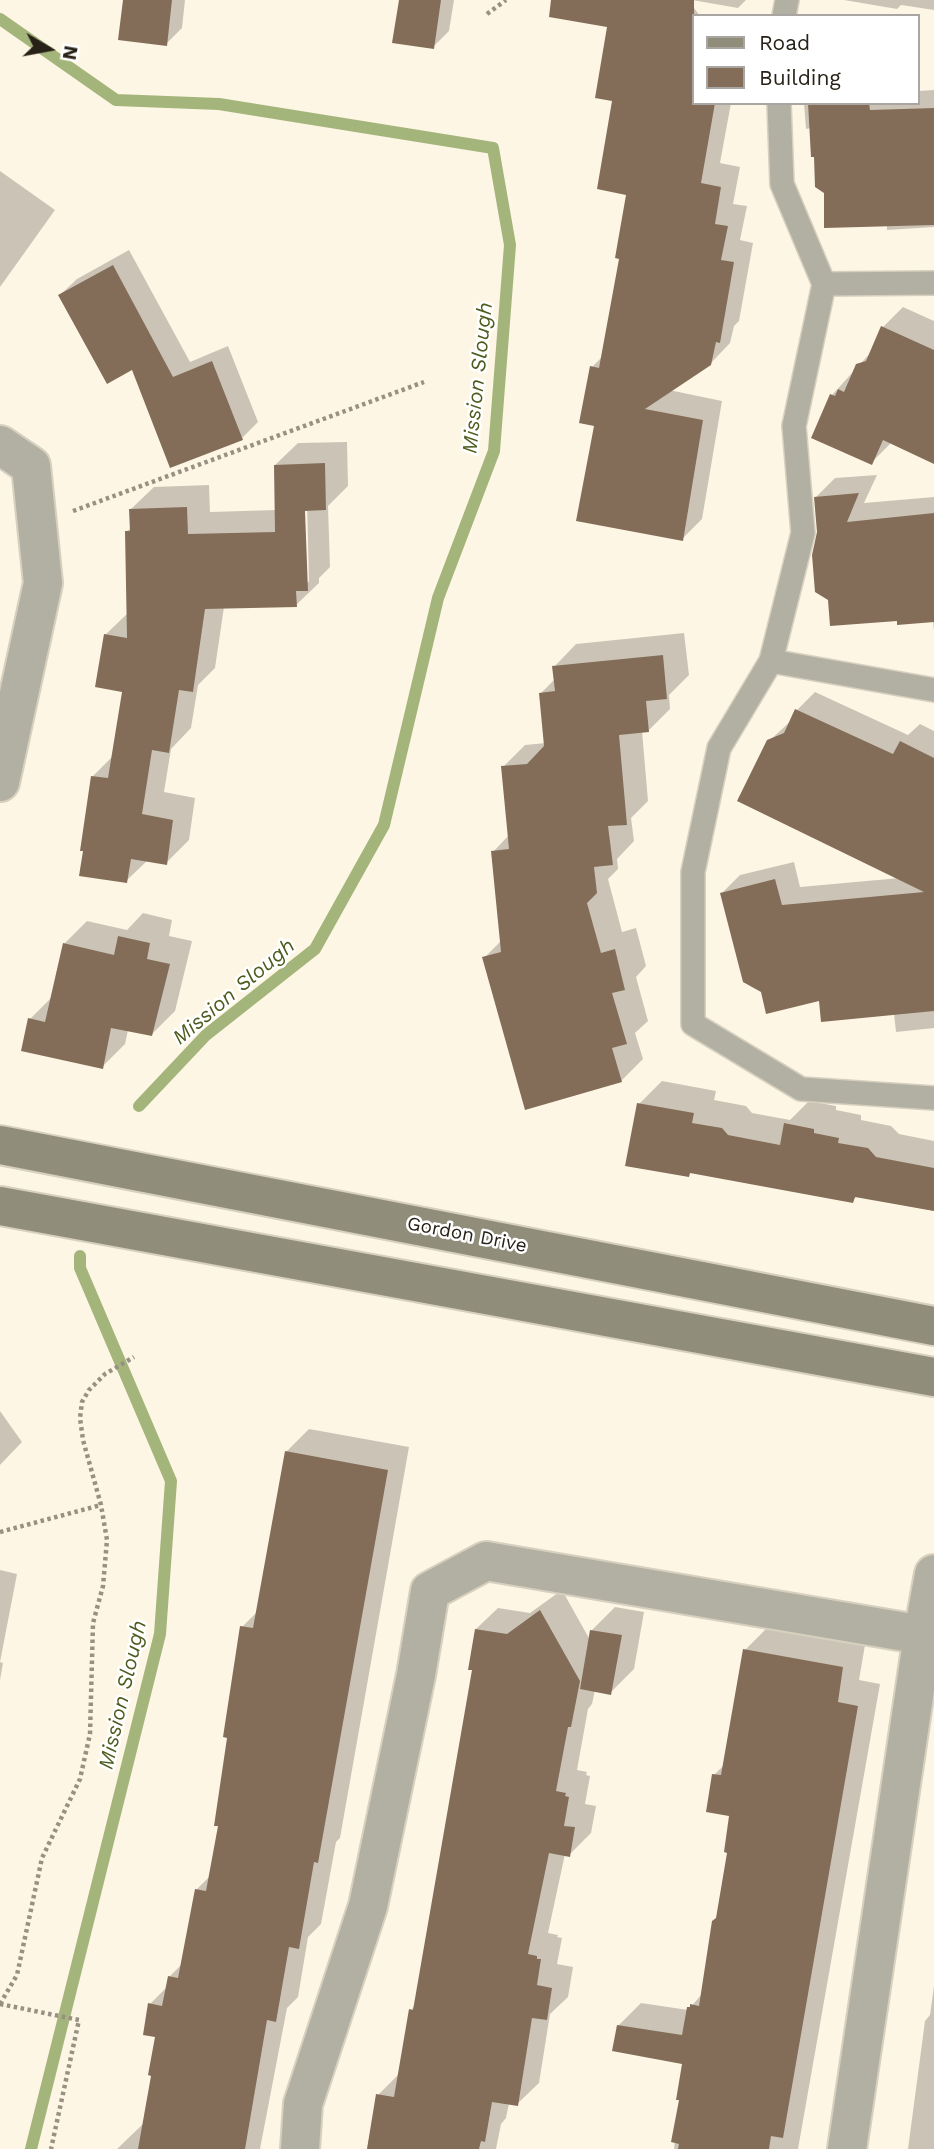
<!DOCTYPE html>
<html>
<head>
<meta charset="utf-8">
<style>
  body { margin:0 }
  #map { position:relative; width:934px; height:2149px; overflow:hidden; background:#fef6e4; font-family:"Work Sans",sans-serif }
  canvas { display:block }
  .legend { position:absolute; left:692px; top:14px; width:228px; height:91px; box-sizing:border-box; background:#fff; border:2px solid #a9a6a2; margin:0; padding:9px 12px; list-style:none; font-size:21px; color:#272117 }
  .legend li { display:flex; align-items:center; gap:14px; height:35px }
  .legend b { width:35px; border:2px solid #a9a6a2 }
  .north { position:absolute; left:14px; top:14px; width:70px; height:70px; -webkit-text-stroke:5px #fff; paint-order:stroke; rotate:100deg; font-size:19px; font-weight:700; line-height:28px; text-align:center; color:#272117 }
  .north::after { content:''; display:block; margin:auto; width:24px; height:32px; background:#272117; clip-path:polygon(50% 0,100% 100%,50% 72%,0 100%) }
</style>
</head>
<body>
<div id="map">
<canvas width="934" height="2149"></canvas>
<ul class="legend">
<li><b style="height:9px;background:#908e7b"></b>Road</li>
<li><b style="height:19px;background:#836d58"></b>Building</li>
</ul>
<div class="north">N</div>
</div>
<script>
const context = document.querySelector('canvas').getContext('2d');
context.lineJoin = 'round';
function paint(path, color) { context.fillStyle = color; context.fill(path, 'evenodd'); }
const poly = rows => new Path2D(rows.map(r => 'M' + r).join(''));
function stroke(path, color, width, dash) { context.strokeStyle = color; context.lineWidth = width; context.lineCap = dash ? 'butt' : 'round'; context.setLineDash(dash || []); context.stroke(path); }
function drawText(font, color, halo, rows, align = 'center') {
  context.font = font + ' "Work Sans",sans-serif'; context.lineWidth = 5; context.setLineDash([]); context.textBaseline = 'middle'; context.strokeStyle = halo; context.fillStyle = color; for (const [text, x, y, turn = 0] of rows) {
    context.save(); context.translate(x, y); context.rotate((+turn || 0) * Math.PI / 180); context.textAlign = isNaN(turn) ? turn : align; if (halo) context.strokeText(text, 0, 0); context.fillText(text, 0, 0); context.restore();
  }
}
const shadow = poly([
  [125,0,185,0,182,28,166,44],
  [401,0,454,0,449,31,433,47],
  [562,0,688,0,700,16,694,16,694,103,731,103,720,163,740,167,733,204,747,206,740,240,753,243,739,321,734,326,730,343,710,364,669,390,722,401,702,519,682,539,592,367,603,356,621,257,628,193,614,99,609,25],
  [692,0,746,0,738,8],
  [844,0,934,0,934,10,901,5,897,9],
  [934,90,934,227,887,230,887,225,825,192,811,128,806,129,804,103,918,103,918,91],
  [0,171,55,210,0,287],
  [129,250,190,362,228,346,258,422,242,438,133,368,60,295,77,279],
  [903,307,934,321,934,462,892,442,871,463,832,395,873,350,883,327],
  [347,442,348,486,328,506,330,567,319,578,319,583,296,605,224,607,215,668,198,685,191,728,171,749,164,792,195,798,189,840,166,863,148,860,126,881,92,777,114,755,124,690,105,635,128,613,126,532,132,527,131,509,154,487,209,485,210,512,276,510,275,465,298,443],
  [303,502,307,502,309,581,306,584],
  [877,475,864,503,934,497,934,631,933,621,819,532,816,497,835,478],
  [684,633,689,675,669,695,670,709,648,731,642,731,648,801,631,818,634,841,617,859,618,869,608,879,622,932,636,928,646,966,636,977,648,1021,635,1033,643,1059,621,1081,484,958,502,940,493,852,509,835,503,767,525,745,546,743,541,693,555,679,554,667,576,644],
  [815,692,908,735,920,724,934,731,934,1028,896,1032,894,1014,821,999,762,991,722,893,740,875,794,862,800,887,900,878,769,741,792,720,797,710],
  [143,913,172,920,169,936,192,941,175,1011,152,1034,128,1030,125,1044,102,1067,30,1019,53,996,64,944,87,921,127,930],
  [662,1081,716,1091,714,1100,746,1106,752,1113,790,1120,809,1101,836,1106,836,1110,861,1115,861,1120,891,1126,899,1134,934,1141,934,1211,857,1196,852,1201,692,1171,688,1175,639,1104],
  [0,1411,22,1442,0,1465],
  [309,1429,409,1447,340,1838,336,1842,321,1924,308,1937,298,1997,287,2008,260,2149,117,2149,145,2122,157,2036,150,2004,168,1986,169,1977,182,1964,196,1890,211,1875,220,1825,242,1627,258,1611,286,1452],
  [0,1570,17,1574,0,1662],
  [562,1590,590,1640,592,1630,615,1607,644,1612,634,1669,610,1693,595,1690,592,1704,588,1709,577,1770,587,1772,586,1775,590,1776,585,1804,596,1806,591,1833,569,1855,565,1854,548,1933,558,1935,557,1937,562,1938,557,1964,573,1967,568,1997,550,2014,539,2083,517,2104,509,2103,506,2118,501,2124,496,2149,367,2149,378,2095,400,2073,411,2010,415,2005,474,1669,476,1629,498,1608,530,1613],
  [767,1628,865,1645,859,1680,880,1684,798,2149,674,2149,684,2063,618,2026,641,2003,688,2010,702,1994,729,1852,731,1814,714,1775,724,1765,745,1650],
  [0,1662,3,1663,0,1680],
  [934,1986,934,2149,908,2149,925,2021,930,2015]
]);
const stream = poly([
  [0,19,116,100,219,104,493,148,510,245,494,451,438,598,384,825,315,949,206,1035,139,1106],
  [31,2149,160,1634,171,1481,80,1268,80,1256]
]);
const building = poly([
  [123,0,172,0,167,46,118,40],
  [399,0,441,0,434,49,392,43],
  [551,0,694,0,694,103,715,103,701,183,721,187,715,224,728,226,721,260,734,262,720,343,716,342,711,365,645,409,703,420,683,541,576,521,594,426,579,423,590,366,599,368,619,259,615,258,626,195,597,189,612,101,595,98,607,27,549,17],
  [808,103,869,103,870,110,934,108,934,225,824,228,824,193,815,187,814,157,811,157],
  [113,265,173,377,212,361,243,440,170,468,132,370,107,384,58,295],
  [881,326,934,350,934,464,883,440,872,465,811,438,830,394,835,396,838,389,844,392,856,364,866,361],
  [325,463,326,510,305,511,308,591,296,591,297,607,205,609,193,692,179,690,169,753,152,750,142,814,173,820,167,865,131,859,127,883,79,876,83,851,80,851,91,776,108,778,122,692,95,687,104,634,127,638,125,531,130,531,129,509,187,507,188,534,275,532,274,465],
  [859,493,847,522,934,513,934,622,897,625,897,621,830,626,828,600,815,592,812,555,817,532,814,497],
  [663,655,667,699,646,701,649,732,619,735,627,825,608,826,613,865,594,867,597,893,587,903,601,953,615,949,625,990,612,993,627,1044,612,1048,622,1082,525,1110,482,957,501,952,491,851,509,849,501,766,527,764,544,746,539,693,555,691,552,666],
  [795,709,893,754,900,741,934,758,934,1011,821,1022,819,1001,766,1014,761,992,743,982,720,893,775,879,782,905,924,892,737,801,767,740,784,733],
  [118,936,150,943,147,959,170,964,152,1036,111,1028,103,1069,21,1051,28,1018,45,1022,63,943,114,955],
  [637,1103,694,1113,692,1123,722,1128,728,1135,780,1145,784,1123,814,1129,814,1133,839,1138,838,1143,868,1148,876,1157,934,1168,934,1211,855,1197,853,1203,690,1173,689,1177,625,1166],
  [285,1451,388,1470,318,1863,314,1862,299,1949,289,1947,276,2022,267,2020,245,2149,138,2149,151,2076,148,2075,155,2037,143,2035,148,2003,162,2006,168,1976,178,1978,195,1889,206,1891,218,1826,214,1826,227,1738,223,1737,240,1626,253,1628],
  [540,1610,580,1681,571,1727,568,1727,556,1791,566,1793,565,1796,569,1797,564,1826,575,1827,570,1857,549,1853,528,1954,537,1956,537,1959,541,1959,537,1985,552,1988,547,2020,532,2018,518,2106,492,2102,485,2142,481,2141,479,2149,367,2149,376,2094,394,2097,409,2009,413,2010,472,1670,468,1670,475,1629,507,1634],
  [590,1630,622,1635,611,1695,580,1689],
  [743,1649,843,1667,838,1702,858,1706,783,2138,771,2136,769,2149,678,2149,679,2144,671,2142,679,2100,676,2100,682,2064,612,2051,617,2025,682,2035,687,2007,690,2007,690,2004,699,2006,712,1921,716,1918,727,1853,724,1852,729,1816,706,1812,712,1774,721,1775]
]);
const path = poly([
  [487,14,506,0],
  [73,511,424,382],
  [0,1532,101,1505],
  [0,2004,17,1975,42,1858,80,1779,90,1734,93,1623,103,1586,107,1540,101,1505,83,1440,80,1418,82,1402,89,1390,105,1374,134,1357],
  [0,2004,79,2020,51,2149]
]);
const lane = poly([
  [784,16,787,0],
  [779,103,782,184,824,284,794,426,803,533,771,661,719,748,693,872,693,1024,801,1089,934,1098],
  [824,284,934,283],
  [771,661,934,690]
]);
const street = poly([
  [0,445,31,466,43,583,0,782],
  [923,1635,934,1574],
  [300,2149,303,2104,368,1906,416,1675,430,1591,486,1561,923,1635,847,2149]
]);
const secondary = poly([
  [0,1145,934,1326],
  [0,1206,934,1377]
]);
const streetNames = [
  ["Gordon Drive",467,1235,11]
];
const waterNames = [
  ["Mission Slough",478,378,-84],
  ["Mission Slough",234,992,-40],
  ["Mission Slough",123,1695,-77]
];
paint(shadow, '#0003');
stroke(stream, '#a4b57b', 12);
paint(building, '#836d58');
stroke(lane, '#d7d0bf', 26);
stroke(street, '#d7d0bf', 42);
stroke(secondary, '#d7d0bf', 42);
stroke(path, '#989183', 4.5, [3.5, 3.5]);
stroke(lane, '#b1b0a3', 23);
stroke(street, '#b1b0a3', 38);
stroke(secondary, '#908e7b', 38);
drawText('19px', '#272117', '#fff', streetNames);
drawText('italic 21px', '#4d5c1e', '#fff', waterNames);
</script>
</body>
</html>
